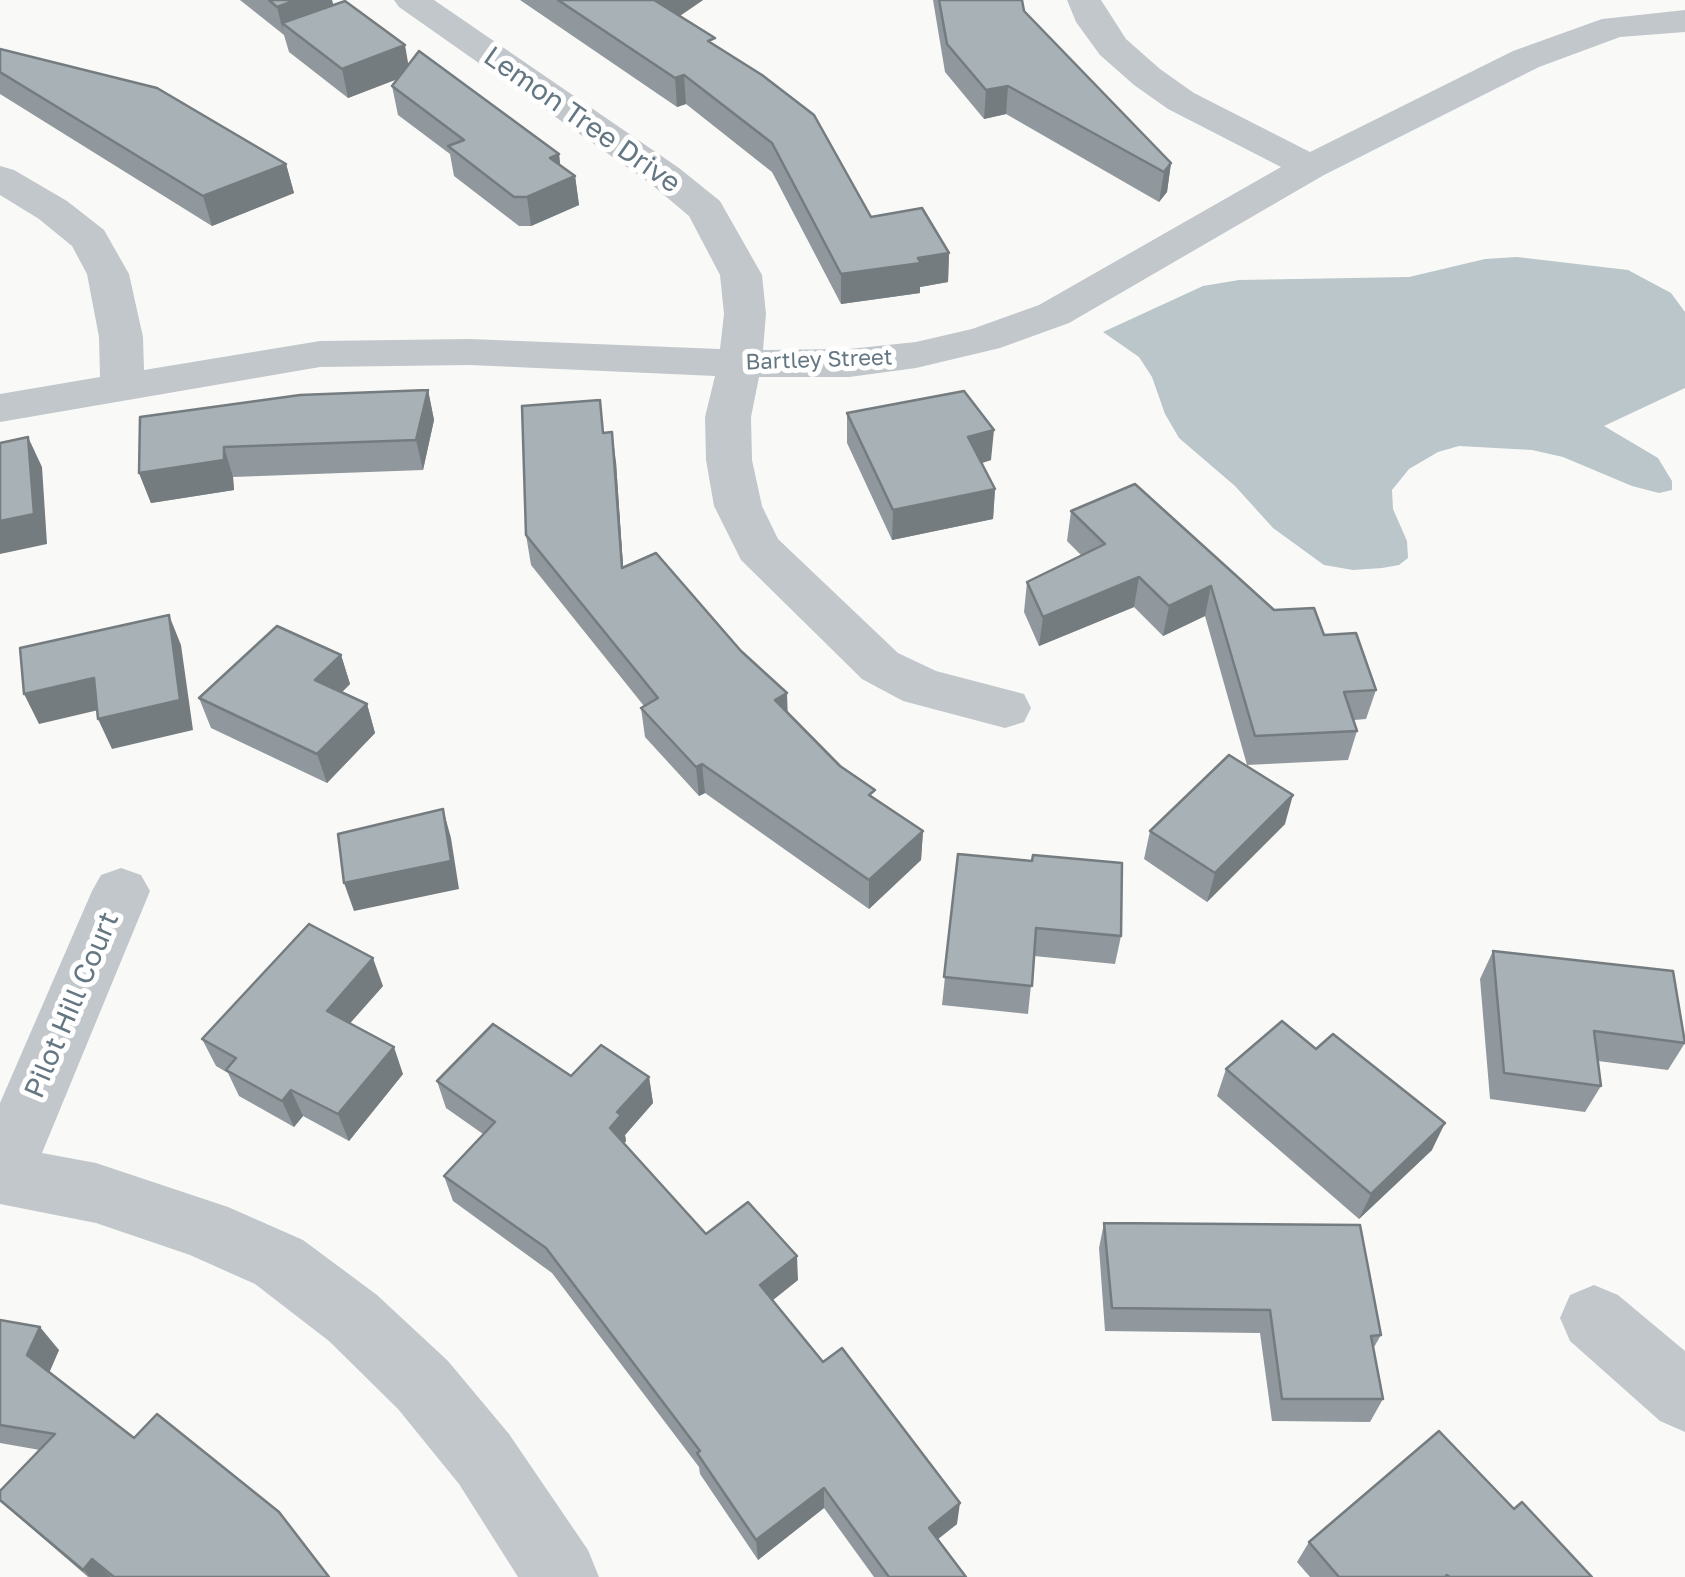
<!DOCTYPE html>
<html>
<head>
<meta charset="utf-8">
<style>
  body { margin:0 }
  canvas { display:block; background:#f9f9f7 }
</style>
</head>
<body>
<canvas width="1685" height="1577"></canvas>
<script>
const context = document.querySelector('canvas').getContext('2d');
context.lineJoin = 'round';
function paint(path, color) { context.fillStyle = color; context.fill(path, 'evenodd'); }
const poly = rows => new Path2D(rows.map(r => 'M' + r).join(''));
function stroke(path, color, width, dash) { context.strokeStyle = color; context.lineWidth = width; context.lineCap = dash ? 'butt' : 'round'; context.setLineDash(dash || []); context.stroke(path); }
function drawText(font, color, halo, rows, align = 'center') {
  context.font = font + ' "Golos Text",sans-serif'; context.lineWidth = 10; context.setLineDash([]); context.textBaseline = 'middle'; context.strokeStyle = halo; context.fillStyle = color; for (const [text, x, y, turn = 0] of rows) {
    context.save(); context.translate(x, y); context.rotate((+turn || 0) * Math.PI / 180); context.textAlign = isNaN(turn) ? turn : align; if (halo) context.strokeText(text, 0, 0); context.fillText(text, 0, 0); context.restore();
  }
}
const water = poly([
  [1517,257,1628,270,1671,293,1685,312,1685,388,1604,426,1658,458,1672,481,1672,490,1659,493,1632,486,1563,457,1532,450,1459,446,1438,452,1409,469,1392,490,1393,509,1407,541,1408,558,1399,565,1382,568,1353,570,1324,565,1273,528,1235,486,1179,438,1165,414,1152,377,1139,357,1103,332,1203,286,1239,280,1409,277,1485,259]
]);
const minor = poly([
  [394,0,434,0,679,168,720,201,762,275,766,314,763,350,849,349,916,342,972,329,1039,305,1281,167,1168,109,1134,85,1100,55,1076,22,1067,0,1101,0,1126,39,1160,69,1194,93,1310,152,1513,51,1602,19,1685,10,1685,32,1620,37,1539,67,1324,175,1069,323,1000,348,916,368,849,377,759,377,751,417,752,460,762,506,778,539,898,653,936,671,1024,694,1031,708,1024,722,1005,728,903,701,862,679,741,560,714,506,706,460,705,417,715,376,470,365,320,367,0,422,0,394,100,377,99,337,87,274,72,246,39,219,0,195,0,166,14,170,67,201,104,230,129,274,143,337,144,370,320,341,470,339,720,349,724,314,720,275,689,216,651,184,399,7,394,0],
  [121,868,141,875,150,891,42,1153,96,1163,228,1207,303,1240,377,1295,448,1361,509,1434,588,1550,599,1577,518,1577,459,1484,398,1409,329,1341,255,1284,190,1255,96,1223,0,1204,0,1103,92,891,101,875,121,868],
  [1594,1285,1618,1295,1685,1351,1685,1432,1660,1421,1570,1341,1560,1318,1570,1295,1594,1285]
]);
const wall = poly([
  [240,0,332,0,333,5,409,64,559,154,560,165,575,176,579,205,531,226,519,226,454,176,450,154,398,115,392,86,398,79,348,98,289,52,284,35],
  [520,0,703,0,680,16,715,46,871,217,949,253,948,282,920,287,920,293,841,304,772,172,686,104,677,107],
  [933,0,1022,0,1024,11,1171,163,1167,192,1159,202,1006,114,984,119,945,72],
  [0,49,286,164,294,193,212,226,0,94],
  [428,390,434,420,423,470,233,477,234,490,151,503,139,473,140,417],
  [847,413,991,460,982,463,995,489,993,519,892,540,847,443],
  [616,462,623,567,788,713,875,799,923,831,921,860,869,909,705,793,699,796,645,737,641,708,644,706,531,565,526,535],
  [1071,511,1324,635,1376,690,1366,719,1354,720,1357,731,1348,760,1247,765,1205,616,1163,636,1134,607,1039,646,1024,612,1027,582,1082,556,1067,541],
  [341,655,350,684,342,692,367,704,375,733,327,783,211,728,199,698],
  [1285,824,1207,902,1144,859,1150,831],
  [958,854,1121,936,1115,964,1034,956,1028,1014,942,1005],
  [1493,951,1685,1043,1668,1070,1598,1061,1601,1086,1585,1112,1490,1099,1480,979],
  [383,986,350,1023,403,1074,349,1141,303,1116,294,1127,239,1096,228,1073,216,1066,202,1039],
  [1226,1069,1432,1150,1359,1219,1217,1096],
  [571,1076,649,1077,653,1103,625,1135,626,1141,624,1143,706,1234,798,1280,772,1300,957,1524,937,1539,966,1577,874,1577,824,1508,758,1560,700,1474,699,1467,552,1273,453,1201,444,1176,483,1134,446,1108,437,1081],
  [1104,1223,1381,1335,1373,1349,1383,1399,1370,1422,1272,1421,1260,1333,1105,1331,1099,1248],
  [0,1320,59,1350,49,1372,134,1438,329,1577,88,1577,0,1501,40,1450,0,1443],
  [1514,1509,1592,1577,1310,1577,1297,1562,1309,1542]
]);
const shadedWall = poly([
  [296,0,332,0,336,16,282,23,284,35,277,7],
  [653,0,703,0,675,19],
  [405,45,410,74,348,98,342,69],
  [684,75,686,104,677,107,675,78],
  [1008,86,1006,114,984,119,986,90],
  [559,154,562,181,575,176,579,205,531,226,527,197,550,158],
  [1171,163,1167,192,1159,202,1164,172],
  [286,164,294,193,212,226,203,196],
  [949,253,948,282,920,287,920,293,841,304,841,274],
  [428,390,434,420,423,470,416,440],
  [994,430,991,460,966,468,968,437],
  [612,432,616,462,625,597,622,568],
  [28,437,42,467,47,544,0,554,0,521],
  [224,447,233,477,234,490,151,503,139,473],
  [995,489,993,519,892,540,893,510],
  [1139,577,1134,607,1039,646,1043,617],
  [1211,586,1205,616,1163,636,1169,606],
  [169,615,181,645,193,730,112,749,98,719],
  [341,655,350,684,325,709,315,680],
  [94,678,107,708,39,724,24,694],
  [787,693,788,722,775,700],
  [367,704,375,733,327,783,317,754],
  [702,764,705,793,699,796,696,767],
  [1293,795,1285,824,1207,902,1215,873],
  [443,809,451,838,459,889,354,911,344,883],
  [923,831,921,860,869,909,869,880],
  [373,958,383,986,337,1038,327,1011],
  [394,1047,403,1074,349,1141,338,1114],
  [649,1077,653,1103,625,1135,626,1141,615,1154,610,1128,617,1112],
  [291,1090,303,1116,294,1127,282,1101],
  [1445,1123,1432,1150,1359,1219,1371,1194],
  [797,1256,798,1280,762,1309,760,1285],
  [40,1327,59,1350,47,1378,27,1355],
  [824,1488,824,1508,758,1560,756,1540],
  [960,1503,957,1524,927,1548,929,1528],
  [92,1559,111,1577,90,1577,83,1570]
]);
const building = poly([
  [269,0,296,0,277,7,269,0],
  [558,0,654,0,715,38,708,41,762,75,814,115,871,217,922,208,949,253,918,258,921,263,841,274,772,143,684,75,675,78,558,0],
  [939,0,1022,0,1024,11,1171,163,1164,172,1008,86,986,90,947,44,939,0],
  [345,1,405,45,342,69,282,23,345,1],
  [0,49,157,88,286,164,203,196,0,72,0,49],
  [419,51,559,154,550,158,575,176,527,197,514,197,448,146,464,140,392,86,419,51],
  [428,390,416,440,224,447,224,460,139,473,140,417,300,395,428,390],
  [964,391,994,430,968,437,995,489,893,510,847,413,964,391],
  [600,400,603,433,612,432,622,568,656,553,741,651,787,693,775,700,840,766,875,790,869,795,923,831,869,880,702,764,696,767,641,708,658,698,526,535,522,406,600,400],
  [28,437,34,514,0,521,0,443,28,437],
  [1135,484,1274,610,1314,608,1324,635,1356,633,1376,690,1344,692,1357,731,1255,736,1211,586,1169,606,1139,577,1043,617,1027,582,1105,544,1071,511,1135,484],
  [169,615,180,700,98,719,94,678,24,694,20,648,169,615],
  [277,626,341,655,315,680,367,704,317,754,199,698,277,626],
  [1229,755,1293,795,1215,873,1150,831,1229,755],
  [443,809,451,861,344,883,338,834,443,809],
  [958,854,1032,861,1033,855,1122,863,1121,936,1036,928,1032,986,944,977,958,854],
  [309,924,373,958,327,1011,394,1047,338,1114,291,1090,282,1101,226,1070,236,1058,202,1039,309,924],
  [1493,951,1673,971,1685,1043,1594,1031,1601,1086,1504,1073,1493,951],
  [1282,1021,1316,1049,1333,1034,1445,1123,1371,1194,1226,1069,1282,1021],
  [493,1024,571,1076,601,1045,649,1077,617,1112,621,1115,610,1128,706,1234,748,1202,797,1256,760,1285,823,1362,842,1348,960,1503,929,1528,966,1577,889,1577,824,1488,756,1540,697,1453,700,1451,546,1248,444,1176,495,1122,437,1081,493,1024],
  [1104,1223,1360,1225,1381,1335,1371,1336,1383,1399,1282,1399,1270,1310,1112,1308,1104,1223],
  [0,1320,40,1327,27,1355,134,1438,157,1414,279,1512,329,1577,114,1577,92,1559,83,1570,0,1500,0,1491,55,1434,0,1425,0,1320],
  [1439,1431,1514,1509,1522,1502,1592,1577,1450,1577,1447,1575,1445,1577,1339,1577,1309,1542,1439,1431]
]);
const farStreetnames = [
  ["Bartley Street",819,360,-2]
];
const streetNames = [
  ["Lemon Tree Drive",582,120,35],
  ["Pilot Hill Court",72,1005,-67]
];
paint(water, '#bac6ca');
paint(minor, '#c2c7cb');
paint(wall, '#90989d');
paint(shadedWall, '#757c7f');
paint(building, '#a7b1b6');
stroke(building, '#757c7f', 2.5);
drawText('22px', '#647782', '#fff', farStreetnames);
drawText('28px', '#647782', '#fff', streetNames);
</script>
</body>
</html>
